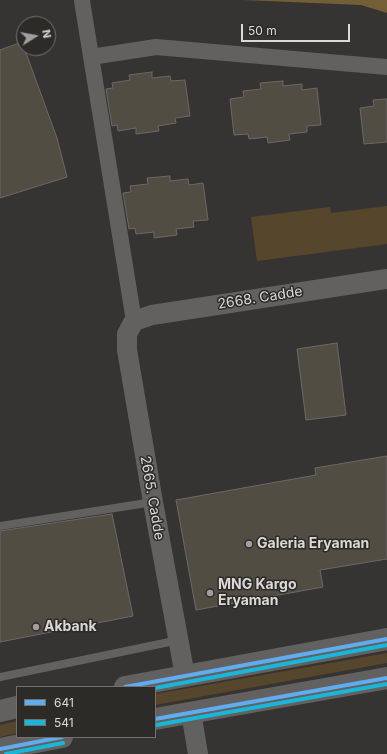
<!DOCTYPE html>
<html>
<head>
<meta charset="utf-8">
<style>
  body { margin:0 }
  #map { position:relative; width:387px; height:754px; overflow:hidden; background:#363432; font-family:Inter,sans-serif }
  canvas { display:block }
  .legend { position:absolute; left:16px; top:686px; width:140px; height:52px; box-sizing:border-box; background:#2d2b27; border:1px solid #72716d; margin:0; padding:5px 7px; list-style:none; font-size:12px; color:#dad9d6 }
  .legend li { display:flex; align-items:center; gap:8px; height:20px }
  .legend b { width:20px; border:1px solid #72716d }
  .north { position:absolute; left:16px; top:16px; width:40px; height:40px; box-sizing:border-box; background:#2d2b27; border:1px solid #72716d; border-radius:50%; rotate:79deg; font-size:11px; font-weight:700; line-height:16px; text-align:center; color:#dad9d6 }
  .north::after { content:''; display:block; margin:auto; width:14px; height:18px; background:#a19f9d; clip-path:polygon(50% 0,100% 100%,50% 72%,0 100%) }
  .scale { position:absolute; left:241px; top:24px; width:109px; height:18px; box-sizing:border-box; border:2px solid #dad9d6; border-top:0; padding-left:5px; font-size:12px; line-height:14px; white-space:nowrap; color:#dad9d6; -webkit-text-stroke:3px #2d2b27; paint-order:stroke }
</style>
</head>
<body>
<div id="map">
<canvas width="387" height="754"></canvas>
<ul class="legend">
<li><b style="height:5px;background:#60acee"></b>641</li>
<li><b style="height:5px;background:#1ab6d8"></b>541</li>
</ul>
<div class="north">N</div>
<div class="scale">50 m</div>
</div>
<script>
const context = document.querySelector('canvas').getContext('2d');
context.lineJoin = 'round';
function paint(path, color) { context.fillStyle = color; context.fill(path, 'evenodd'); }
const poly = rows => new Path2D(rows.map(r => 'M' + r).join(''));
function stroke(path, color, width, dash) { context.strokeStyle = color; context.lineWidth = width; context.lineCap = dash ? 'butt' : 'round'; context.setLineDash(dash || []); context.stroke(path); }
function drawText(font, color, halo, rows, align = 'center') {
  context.font = font + ' Inter,sans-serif'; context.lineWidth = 3; context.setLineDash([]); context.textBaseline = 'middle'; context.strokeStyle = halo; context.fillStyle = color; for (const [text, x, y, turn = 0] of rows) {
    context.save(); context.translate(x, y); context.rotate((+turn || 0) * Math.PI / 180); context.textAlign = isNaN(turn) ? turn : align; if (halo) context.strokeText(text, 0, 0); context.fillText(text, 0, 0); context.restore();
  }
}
const green = poly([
  [387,206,387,244,257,261,251,217,330,207,331,213],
  [387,653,387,663,155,705,155,694],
  [17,721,17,733,0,737,0,725]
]);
const forest = poly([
  [243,0,387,0,387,13,361,5]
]);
const building = poly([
  [22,42,57,138,67,177,0,198,0,50,22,42],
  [152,72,152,78,170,76,171,81,185,80,190,116,175,118,176,123,158,126,159,131,136,134,136,128,118,131,117,125,112,126,106,89,113,88,112,83,130,80,129,75,152,72],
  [283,81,283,86,302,84,302,90,317,88,321,125,307,126,307,132,289,134,290,140,268,143,267,137,249,139,248,134,234,135,230,99,244,97,243,91,261,89,260,83,283,81],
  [387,99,387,142,364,144,360,108,374,106,373,100,387,99],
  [170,176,170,181,188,179,189,185,203,183,208,220,193,221,194,227,176,229,177,235,154,238,154,232,136,234,135,228,129,229,123,193,131,192,130,186,148,184,147,178,170,176],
  [337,343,346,415,306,420,297,349,337,343],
  [387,456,387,559,320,570,323,587,196,610,176,500,316,475,315,468,387,456],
  [112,514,133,616,0,642,0,531,112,514]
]);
const service = poly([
  [0,526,153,502],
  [0,677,179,640]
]);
const minor = poly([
  [82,1,134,321],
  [91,57,156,47,387,67]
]);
const tertiary = poly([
  [185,676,153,502,127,350,127,334,134,321,152,315,387,279],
  [191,712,198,754]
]);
const secondary = poly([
  [125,687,387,639],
  [0,711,17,707],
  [155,719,387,678],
  [0,749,62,737]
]);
const bus1 = poly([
  [125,687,387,639],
  [155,719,387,678],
  [0,749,62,737]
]);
const bus2 = poly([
  [155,688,387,645],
  [156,725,387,684],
  [6,754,63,743]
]);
const markers = [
  [249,544,4,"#a19f9d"],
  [210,593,4,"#a19f9d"],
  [36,627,4,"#a19f9d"]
];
const streetNames = [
  ["2668. Cadde",260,298,-9],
  ["2665. Cadde",152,498,80]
];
const poiNames = [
  ["Galeria Eryaman",257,544],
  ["MNG Kargo",218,585],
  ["Eryaman",218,601],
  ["Akbank",44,627]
];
paint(green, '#56472c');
paint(forest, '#745e35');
paint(building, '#524d43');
stroke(building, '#6b6968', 1);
stroke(service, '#626160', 8);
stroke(minor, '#626160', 16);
stroke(tertiary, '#626160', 20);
stroke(secondary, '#626160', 22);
stroke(bus1, '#60acee', 4);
stroke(bus2, '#1ab6d8', 4);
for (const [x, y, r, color] of markers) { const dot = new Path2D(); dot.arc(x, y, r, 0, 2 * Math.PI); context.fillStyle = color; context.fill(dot); stroke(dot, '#2d2b27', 1.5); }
drawText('14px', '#dad9d6', '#2d2b27', streetNames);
drawText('bold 14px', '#dad9d6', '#2d2b27', poiNames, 'left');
</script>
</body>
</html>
